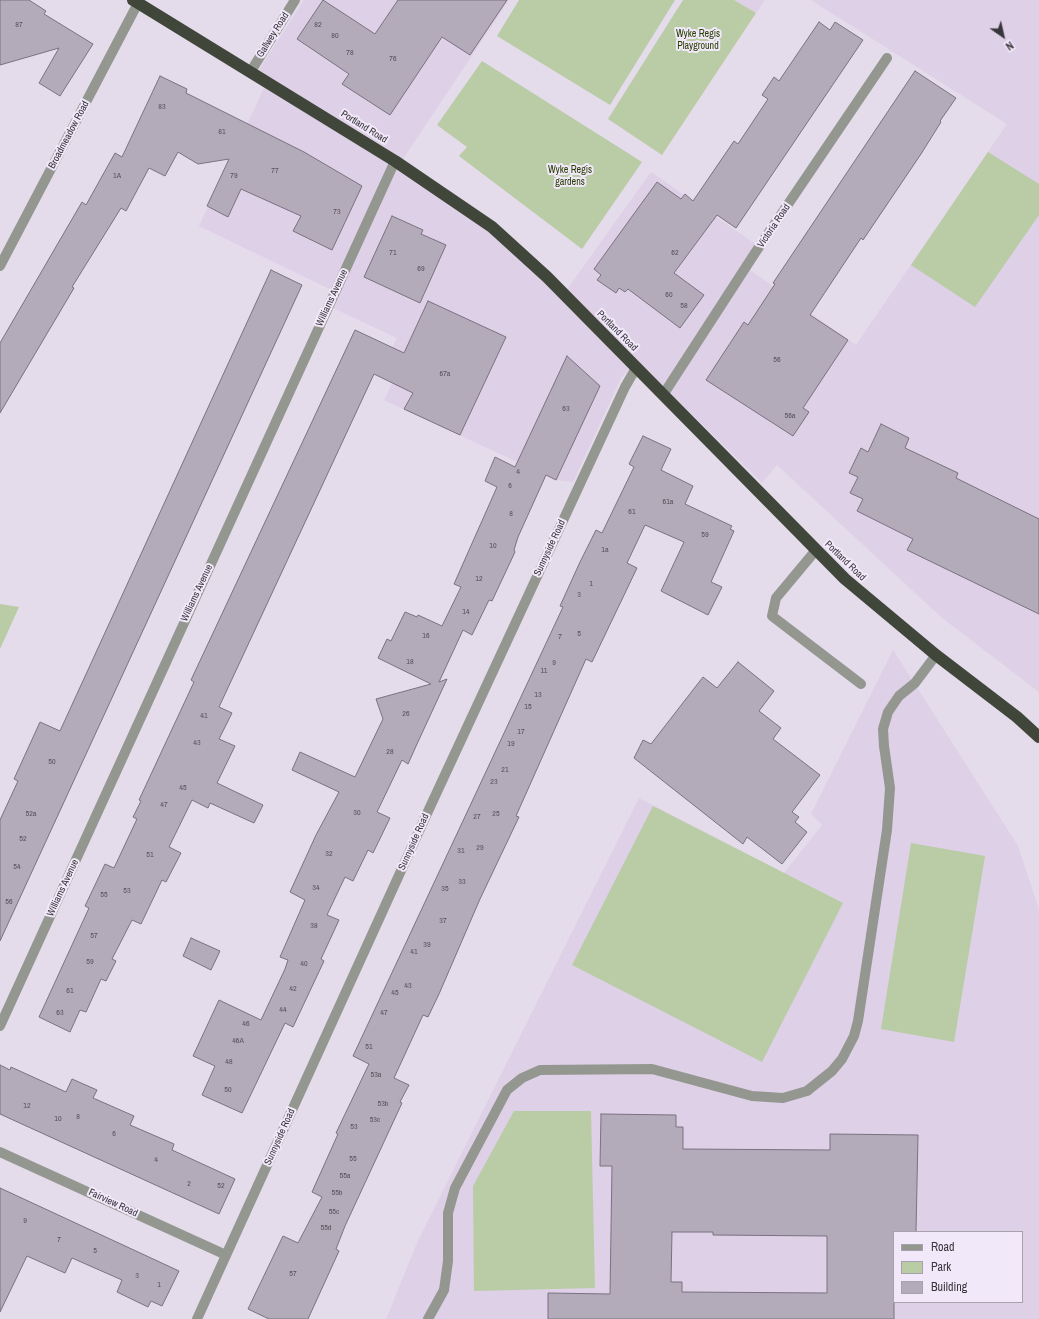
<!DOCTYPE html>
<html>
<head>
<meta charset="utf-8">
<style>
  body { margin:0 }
  #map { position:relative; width:1039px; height:1319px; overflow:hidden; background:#e4dbeb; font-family:"Archivo Narrow",sans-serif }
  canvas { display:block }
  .legend { position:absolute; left:893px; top:1231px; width:130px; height:72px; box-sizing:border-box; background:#f1e8f9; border:1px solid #a7a0ad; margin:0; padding:5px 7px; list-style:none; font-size:12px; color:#38353b }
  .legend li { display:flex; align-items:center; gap:8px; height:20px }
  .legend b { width:20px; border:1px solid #a7a0ad }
  .north { position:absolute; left:983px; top:16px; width:40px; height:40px; -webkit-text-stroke:3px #f1e8f9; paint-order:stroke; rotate:146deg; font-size:11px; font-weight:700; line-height:16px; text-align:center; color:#38353b }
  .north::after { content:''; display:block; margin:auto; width:14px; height:18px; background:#38353b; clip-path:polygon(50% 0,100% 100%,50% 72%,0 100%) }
</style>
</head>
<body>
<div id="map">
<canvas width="1039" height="1319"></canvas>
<ul class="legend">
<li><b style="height:5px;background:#949790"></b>Road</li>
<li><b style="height:11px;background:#b9cca5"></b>Park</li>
<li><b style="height:11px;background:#b3abba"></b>Building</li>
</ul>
<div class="north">N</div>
</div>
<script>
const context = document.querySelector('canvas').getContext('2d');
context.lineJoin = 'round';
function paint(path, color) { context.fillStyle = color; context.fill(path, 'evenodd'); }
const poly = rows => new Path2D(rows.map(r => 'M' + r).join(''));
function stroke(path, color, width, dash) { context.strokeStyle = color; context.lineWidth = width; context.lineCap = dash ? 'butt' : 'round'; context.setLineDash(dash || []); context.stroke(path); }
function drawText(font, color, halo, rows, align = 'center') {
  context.font = font + ' "Archivo Narrow",sans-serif'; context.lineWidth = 4; context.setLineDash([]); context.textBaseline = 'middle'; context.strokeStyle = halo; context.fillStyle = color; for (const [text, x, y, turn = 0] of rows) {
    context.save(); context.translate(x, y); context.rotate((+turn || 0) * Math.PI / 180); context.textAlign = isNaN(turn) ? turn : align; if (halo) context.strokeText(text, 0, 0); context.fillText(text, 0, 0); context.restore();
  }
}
const built = poly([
  [304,0,509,0,399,165,486,224,634,363,621,378,573,482,556,480,384,400,401,365,387,358,397,338,331,307,338,293,199,226,266,84,257,73],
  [734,0,765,0,756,13],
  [811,0,1039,0,1039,692,941,617,777,465,762,483,566,291,651,172,761,248,747,268,856,345,1007,124],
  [893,650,1018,846,1039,910,1039,1319,386,1319,417,1243,639,798,784,873,822,825,811,814],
  [894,1232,1022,1232,1022,1302,894,1302]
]);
const green = poly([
  [519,0,675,0,610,105,497,36],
  [683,0,734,0,756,13,662,155,608,119],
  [482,61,642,162,582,249,459,156,467,147,437,125],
  [988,152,1039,184,1039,215,975,307,911,265],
  [0,604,19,607,0,649],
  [653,806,843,903,762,1062,572,965],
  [911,843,985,856,954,1042,881,1029],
  [514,1111,591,1111,595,1288,474,1291,473,1186]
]);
const building = poly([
  [0,0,29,0,46,11,44,14,93,44,60,96,39,83,59,48,0,65,0,0],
  [323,0,375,34,398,0,507,0,470,55,442,37,390,115,342,84,349,74,297,39,323,0],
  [819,22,830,30,835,22,863,40,736,228,717,215,674,273,704,295,680,328,628,289,625,292,619,288,616,293,597,280,601,275,594,269,657,182,681,199,685,194,693,201,734,141,738,144,768,99,762,95,774,77,779,81,819,22],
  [915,71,956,98,940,121,941,122,921,154,863,240,861,238,810,315,848,340,803,408,809,412,793,436,706,380,744,322,748,325,775,284,773,283,915,71],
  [160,76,187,89,186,93,304,152,362,186,332,250,293,231,301,216,241,189,228,217,207,206,229,159,198,164,178,152,165,176,149,168,126,211,121,208,72,287,74,288,0,413,0,343,82,202,86,205,115,153,122,157,160,76],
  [392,216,423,230,421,234,446,245,420,303,364,277,392,216],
  [271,270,302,285,0,941,0,820,18,781,14,779,40,722,60,731,271,270],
  [428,301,506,337,460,435,404,409,413,393,374,374,219,707,232,713,219,739,235,746,217,783,263,805,254,823,210,803,208,808,192,800,169,847,181,853,166,882,162,880,141,924,132,920,112,959,116,961,106,981,101,979,86,1012,80,1010,70,1032,39,1017,89,908,85,906,105,864,114,868,137,819,133,817,141,801,139,800,194,682,191,680,355,330,404,353,428,301],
  [567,356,600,386,556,480,546,475,518,537,514,550,515,552,492,601,489,600,472,635,463,630,439,682,447,679,417,744,408,764,402,760,377,812,390,818,373,853,368,850,353,881,345,877,327,915,339,920,321,959,324,961,293,1027,285,1023,242,1113,202,1095,215,1066,193,1056,219,1000,261,1020,285,969,288,960,280,957,305,900,290,892,316,835,339,792,292,770,300,752,355,777,383,719,376,699,431,684,378,658,387,639,391,641,405,612,417,617,418,615,442,626,461,587,454,584,497,487,485,481,495,457,515,467,567,356],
  [881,424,909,438,905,448,958,473,956,478,1039,519,1039,614,907,550,913,539,857,511,863,499,850,493,858,477,849,473,861,448,868,452,881,424],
  [643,436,671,449,661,470,693,486,685,504,732,526,730,529,734,531,711,582,722,587,708,615,661,591,684,542,645,525,627,563,637,568,592,662,586,659,516,816,519,817,480,899,439,994,428,1017,423,1015,394,1078,409,1085,400,1102,402,1103,345,1226,336,1249,339,1251,308,1319,269,1319,248,1309,283,1236,298,1243,322,1197,312,1192,338,1134,336,1133,369,1064,353,1056,563,607,560,606,580,562,596,530,602,533,634,467,629,464,643,436],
  [738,662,774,691,759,711,781,728,773,739,820,775,792,812,799,817,795,822,807,832,782,864,747,837,743,844,634,758,643,740,651,744,703,677,717,688,738,662],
  [191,938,220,951,211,970,183,956,191,938],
  [0,1065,10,1070,11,1067,66,1092,72,1079,97,1090,93,1098,134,1116,130,1125,174,1144,172,1150,235,1179,219,1214,0,1114,0,1065],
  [601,1114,676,1115,676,1127,683,1127,683,1149,830,1150,830,1134,918,1135,916,1232,894,1232,894,1319,548,1319,548,1293,610,1294,612,1166,600,1166,601,1114],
  [672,1232,713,1232,713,1235,827,1236,827,1293,682,1292,682,1282,671,1282,672,1232],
  [0,1188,179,1271,162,1306,151,1301,148,1307,117,1292,122,1280,72,1258,65,1273,27,1256,0,1312,0,1188]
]);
const minor = poly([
  [251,71,295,0],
  [0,266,138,3],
  [663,395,755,253,887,58],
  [816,550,776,598,772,616,861,684],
  [0,1026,395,161],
  [0,1152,226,1255],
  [197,1319,430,807,625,387,636,368],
  [428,1319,444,1290,448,1261,448,1213,455,1188,507,1090,522,1078,540,1070,652,1069,752,1096,783,1098,807,1091,832,1071,842,1059,854,1036,858,1021,887,830,890,788,884,746,883,729,888,712,899,696,915,683,936,655]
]);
const highway = poly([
  [133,0,395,161,492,227,547,277,845,579,936,655,1017,717,1039,737]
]);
const numberNames = [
  ["87",19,25],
  ["82",318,25],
  ["80",335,36],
  ["78",350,53],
  ["76",393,59],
  ["83",162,107],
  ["81",222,132],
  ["77",275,171],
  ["1A",117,176],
  ["79",234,176],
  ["73",337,212],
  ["71",393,253],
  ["62",675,253],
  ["69",421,269],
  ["60",669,295],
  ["58",684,306],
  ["56",777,360],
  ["67a",445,374],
  ["63",566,409],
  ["56a",790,416],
  ["4",518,472],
  ["6",510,486],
  ["61a",668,502],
  ["61",632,512],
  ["8",511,514],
  ["59",705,535],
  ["10",493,546],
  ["1a",605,550],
  ["12",479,579],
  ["1",591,584],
  ["3",579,595],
  ["14",466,612],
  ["5",579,634],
  ["16",426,636],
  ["7",560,637],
  ["18",410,662],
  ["9",554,663],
  ["11",544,671],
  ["13",538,695],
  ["15",528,707],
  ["26",406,714],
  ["41",204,716],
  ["17",521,732],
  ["43",197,743],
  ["19",511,744],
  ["28",390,752],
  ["50",52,762],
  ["21",505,770],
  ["23",494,782],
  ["45",183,788],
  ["47",164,805],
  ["30",357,813],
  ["52a",31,814],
  ["25",496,814],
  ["27",477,817],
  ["52",23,839],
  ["29",480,848],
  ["31",461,851],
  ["32",329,854],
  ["51",150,855],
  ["54",17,867],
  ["33",462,882],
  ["34",316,888],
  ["35",445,889],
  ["53",127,891],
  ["55",104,895],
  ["56",9,902],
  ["37",443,921],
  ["38",314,926],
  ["57",94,936],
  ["39",427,945],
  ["41",414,952],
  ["59",90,962],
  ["40",304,964],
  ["43",408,986],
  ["42",293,989],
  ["61",70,991],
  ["45",395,993],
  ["44",283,1010],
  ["63",60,1013],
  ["47",384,1013],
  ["46",246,1024],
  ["46A",238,1041],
  ["51",369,1047],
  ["48",229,1062],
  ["53a",376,1075],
  ["50",228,1090],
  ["53b",383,1104],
  ["12",27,1106],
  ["8",78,1117],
  ["10",58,1119],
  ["53c",375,1120],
  ["53",354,1127],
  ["6",114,1134],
  ["55",353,1159],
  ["4",156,1160],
  ["55a",345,1176],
  ["2",189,1184],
  ["52",221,1186],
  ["55b",337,1193],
  ["55c",334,1212],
  ["9",25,1221],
  ["55d",326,1228],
  ["7",59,1240],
  ["5",95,1251],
  ["57",293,1274],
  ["3",137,1276],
  ["1",159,1285]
];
const parkNames = [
  ["Wyke Regis",698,34],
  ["Playground",698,46],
  ["Wyke Regis",570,170],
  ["gardens",570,182]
];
const streetNames = [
  ["Gallwey Road",273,35,-58],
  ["Portland Road",364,127,32],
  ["Broadmeadow Road",69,135,-62],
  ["Victoria Road",774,226,-56],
  ["Williams Avenue",332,298,-65],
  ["Portland Road",617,331,45],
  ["Sunnyside Road",550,548,-65],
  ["Portland Road",845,561,44],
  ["Williams Avenue",197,593,-65],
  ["Sunnyside Road",414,842,-66],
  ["Williams Avenue",63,888,-65],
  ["Sunnyside Road",280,1137,-66],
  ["Fairview Road",113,1203,25]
];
paint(built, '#ddd0e7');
paint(green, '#b9cca5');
paint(building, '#b3abba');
stroke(building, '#7a7280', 1);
stroke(minor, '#949790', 10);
stroke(highway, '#40473a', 12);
drawText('8px', '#57525b', null, numberNames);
drawText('10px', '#273e00', '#f1e8f9', parkNames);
drawText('10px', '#38353b', '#f1e8f9', streetNames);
</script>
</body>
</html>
